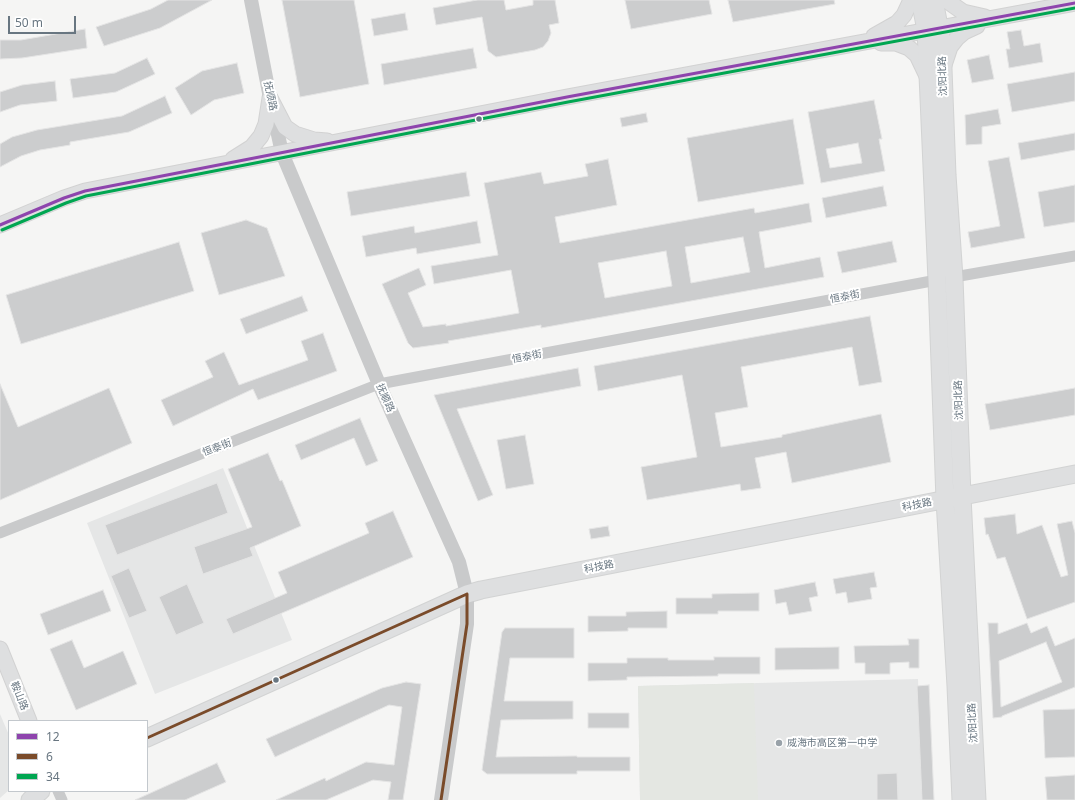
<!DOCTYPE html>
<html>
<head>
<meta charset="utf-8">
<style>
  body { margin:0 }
  #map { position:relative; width:1075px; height:800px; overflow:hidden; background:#f5f5f4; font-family:"Noto Sans",sans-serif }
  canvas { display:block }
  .legend { position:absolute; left:8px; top:720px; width:140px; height:72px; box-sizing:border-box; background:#fff; border:1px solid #c3c8cd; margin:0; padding:5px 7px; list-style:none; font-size:12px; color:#687681 }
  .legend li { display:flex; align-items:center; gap:8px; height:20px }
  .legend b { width:20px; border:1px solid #c3c8cd }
  .scale { position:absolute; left:8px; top:16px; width:68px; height:18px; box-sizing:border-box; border:2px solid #687681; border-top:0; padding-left:5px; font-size:12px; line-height:14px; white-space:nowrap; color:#687681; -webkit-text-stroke:3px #fff; paint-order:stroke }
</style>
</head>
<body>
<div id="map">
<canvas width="1075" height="800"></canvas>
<ul class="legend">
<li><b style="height:5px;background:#8e44ad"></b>12</li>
<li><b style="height:5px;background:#7a4b2a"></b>6</li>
<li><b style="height:5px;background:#00a651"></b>34</li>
</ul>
<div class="scale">50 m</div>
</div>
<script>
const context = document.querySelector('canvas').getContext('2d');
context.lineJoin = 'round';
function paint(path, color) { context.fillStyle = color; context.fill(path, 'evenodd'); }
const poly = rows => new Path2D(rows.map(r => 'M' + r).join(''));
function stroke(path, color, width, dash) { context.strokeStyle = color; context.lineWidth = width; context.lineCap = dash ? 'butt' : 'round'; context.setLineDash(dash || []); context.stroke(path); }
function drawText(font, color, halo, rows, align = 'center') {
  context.font = font + ' "Noto Sans","Noto Sans SC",sans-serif'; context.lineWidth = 4; context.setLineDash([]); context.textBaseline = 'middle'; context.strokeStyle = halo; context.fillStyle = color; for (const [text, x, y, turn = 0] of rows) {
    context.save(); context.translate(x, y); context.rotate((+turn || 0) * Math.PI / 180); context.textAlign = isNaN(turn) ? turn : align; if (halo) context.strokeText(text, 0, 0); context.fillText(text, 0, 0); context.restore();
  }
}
const built = poly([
  [223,468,292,640,155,694,87,523],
  [918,679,922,800,640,800,638,686],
  [0,714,9,735,9,790,0,798]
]);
const green = poly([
  [754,683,758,800,640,800,638,686]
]);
const building = poly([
  [168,0,212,0,160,28,104,46,96,27,151,9,168,0],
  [282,0,354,0,369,84,300,97,282,0],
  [477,0,504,0,506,10,533,5,533,0,555,0,559,23,549,25,551,33,548,41,543,47,535,50,496,57,488,51,482,17,436,25,433,8,477,0],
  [625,0,709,0,712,14,631,29,625,0],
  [728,0,834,0,835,4,733,22,728,0],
  [405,13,408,30,374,36,371,19,405,13],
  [85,29,87,48,22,58,0,59,0,40,21,40,85,29],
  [1021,30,1024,46,1040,43,1043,62,1009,68,1006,49,1010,49,1007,32,1021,30],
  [473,48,477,68,384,85,381,64,473,48],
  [989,55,994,79,972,83,967,60,989,55],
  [147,58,155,74,116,92,73,98,70,79,115,73,147,58],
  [237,63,244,93,214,100,191,115,175,88,202,71,237,63],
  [1075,72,1075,101,1012,112,1007,84,1075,72],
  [55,81,57,101,20,105,0,112,0,92,22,85,55,81],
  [165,96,172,113,129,132,70,142,70,145,40,150,21,156,0,167,0,144,12,137,37,130,122,116,165,96],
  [874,100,882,139,879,139,885,171,821,183,808,112,874,100],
  [858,143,862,163,830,168,826,149,858,143],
  [998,109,1001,124,982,127,982,144,966,145,965,115,998,109],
  [646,113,648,122,622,127,620,118,646,113],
  [793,119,804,184,698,202,687,138,793,119],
  [1075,133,1075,150,1021,160,1018,143,1075,133],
  [1009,157,1025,238,971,248,968,232,1000,226,988,161,1009,157],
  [608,159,617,205,555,217,560,243,754,208,755,213,809,203,812,222,759,232,765,268,820,257,824,277,541,328,541,325,448,341,449,343,413,348,408,343,382,284,419,268,426,285,408,293,423,327,446,324,446,326,519,313,511,270,434,284,431,266,498,255,484,183,541,172,544,184,588,176,585,164,608,159],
  [743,237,750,272,691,283,685,247,743,237],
  [666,251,672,286,605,298,598,263,666,251],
  [466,172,470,196,351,216,347,192,466,172],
  [1075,185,1075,222,1044,227,1038,192,1075,185],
  [883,186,887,206,826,218,822,198,883,186],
  [246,220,267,228,285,276,219,295,201,233,246,220],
  [477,221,481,243,417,254,416,248,366,257,362,236,414,226,415,233,477,221],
  [892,241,897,262,842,273,837,252,892,241],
  [179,242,194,291,21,344,6,295,179,242],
  [302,296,308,311,246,334,240,319,302,296],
  [870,316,882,382,859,386,852,347,741,367,748,407,715,413,721,447,782,437,782,435,881,414,891,462,792,483,786,452,755,458,761,488,741,491,740,484,647,500,641,467,697,457,682,375,598,391,594,366,870,316],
  [323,333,337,371,258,400,253,389,173,426,161,400,213,377,205,361,224,352,239,385,308,360,301,341,323,333],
  [578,368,581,386,457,409,493,495,478,501,434,395,578,368],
  [0,384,18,427,109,388,132,443,0,500,0,384],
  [1075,388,1075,415,990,430,985,404,1075,388],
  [360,418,378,461,366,466,354,438,301,460,295,445,360,418],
  [525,435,534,484,506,489,497,440,525,435],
  [268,453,280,481,282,480,301,526,250,548,253,556,203,574,194,547,252,527,228,469,268,453],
  [217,483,228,513,117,555,105,525,217,483],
  [393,511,413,557,233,634,226,619,287,593,278,572,369,533,365,523,393,511],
  [1015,514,1017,534,1042,525,1061,577,1068,575,1057,524,1072,521,1075,533,1075,602,1027,619,1005,557,997,559,988,534,986,535,984,518,1015,514],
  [608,526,610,536,591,539,589,529,608,526],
  [129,568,147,611,129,618,111,576,129,568],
  [874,572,877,587,870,588,872,599,848,603,846,592,836,594,833,579,874,572],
  [815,582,818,596,809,598,812,611,789,615,786,602,776,604,774,590,815,582],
  [187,584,204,623,176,635,159,597,187,584],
  [103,590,111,611,48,635,40,614,103,590],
  [759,593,759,611,718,611,718,614,676,614,676,598,712,598,712,594,759,593],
  [667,611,667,628,628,628,628,631,588,632,588,616,626,616,626,612,667,611],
  [988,623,998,623,998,634,1027,623,1031,633,1047,626,1055,646,1075,638,1075,687,1002,716,1002,717,993,718,988,623],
  [1046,642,1062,682,1001,707,999,661,1046,642],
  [505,628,574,628,574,658,510,658,504,701,573,701,573,719,501,720,496,757,577,756,577,757,630,757,630,771,577,771,577,774,487,774,482,770,502,632,505,628],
  [908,639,919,639,919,668,909,668,909,662,890,663,890,674,865,674,865,663,855,663,854,646,909,645,908,639],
  [72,640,84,668,123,651,137,684,76,710,50,649,72,640],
  [839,647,839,669,775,670,775,648,839,647],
  [714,657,760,657,760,674,718,674,718,676,627,677,627,680,588,681,588,663,627,663,627,658,668,658,668,660,714,660,714,657],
  [406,682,421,684,403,800,388,800,391,782,373,780,326,800,276,800,325,778,326,781,366,762,394,765,402,707,389,705,275,757,266,739,382,688,406,682],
  [929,685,934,800,922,800,917,686,929,685],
  [1075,709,1075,757,1045,758,1043,710,1075,709],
  [588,713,629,713,629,728,588,728,588,713],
  [217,763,226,782,185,800,135,800,217,763],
  [897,773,898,800,877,800,877,774,897,773],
  [1075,775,1075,800,1047,800,1045,777,1075,775]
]);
const minor = poly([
  [0,533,379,384,937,280,1075,256],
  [58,791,62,800]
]);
const tertiary = poly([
  [251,0,270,98,282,153,379,384,459,562,467,594,467,624,441,800]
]);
const secondary = poly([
  [946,0,963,12,985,17],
  [874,36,897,23,904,15,911,0],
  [881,43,896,43,909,48,917,55,927,76],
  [944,65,950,47,957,38,964,32,977,26],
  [270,98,285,127,295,134,314,140,327,141],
  [233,159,252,147,261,136,266,124,270,98],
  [0,225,64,198,85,191,567,97,1075,3],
  [0,649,29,721]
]);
const primary = poly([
  [920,0,926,30,937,280,945,500,956,686,961,800],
  [934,0,942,42,947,175,954,278,962,496,977,800],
  [147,738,467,594,481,590,1075,474],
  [30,800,41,791]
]);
const bus1 = poly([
  [0,225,64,198,85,191,567,97,1075,3]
]);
const bus2 = poly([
  [147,738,467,594],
  [441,800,467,624,467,594]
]);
const bus3 = poly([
  [2,230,66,203,86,196,568,102,1075,8]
]);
const markers = [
  [479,119,3.5,"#687681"],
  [276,680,3.5,"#687681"],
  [779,743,4,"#99a2a9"]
];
const streetNames = [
  ["沈阳北路",943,76,-92],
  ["抚顺路",270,96,78],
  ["恒泰街",845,297,-11],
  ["恒泰街",527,357,-11],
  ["抚顺路",385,398,66],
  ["沈阳北路",959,400,-92],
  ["恒泰街",217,448,-21],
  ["科技路",917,505,-11],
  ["科技路",599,567,-11],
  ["鞍山路",19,696,68],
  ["沈阳北路",973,723,-93]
];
const poiNames = [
  ["威海市高区第一中学",787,743]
];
paint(built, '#e5e6e6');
paint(green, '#e4e7e2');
paint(building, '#cccdce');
stroke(building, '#e4e4e4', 1);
stroke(secondary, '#d2d2d2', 17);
stroke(primary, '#d2d3d3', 19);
stroke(minor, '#c9cacb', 11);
stroke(tertiary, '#c9cacb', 14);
stroke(secondary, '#dedfe0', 15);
stroke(primary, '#dedfe0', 17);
stroke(bus1, '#8e44ad', 3);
stroke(bus2, '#7a4b2a', 3);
stroke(bus3, '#00a651', 3);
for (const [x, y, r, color] of markers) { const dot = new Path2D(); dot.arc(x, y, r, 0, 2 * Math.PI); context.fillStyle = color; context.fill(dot); stroke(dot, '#fff', 1.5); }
drawText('10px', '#687681', '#fff', streetNames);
drawText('10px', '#687681', '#fff', poiNames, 'left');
</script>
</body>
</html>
